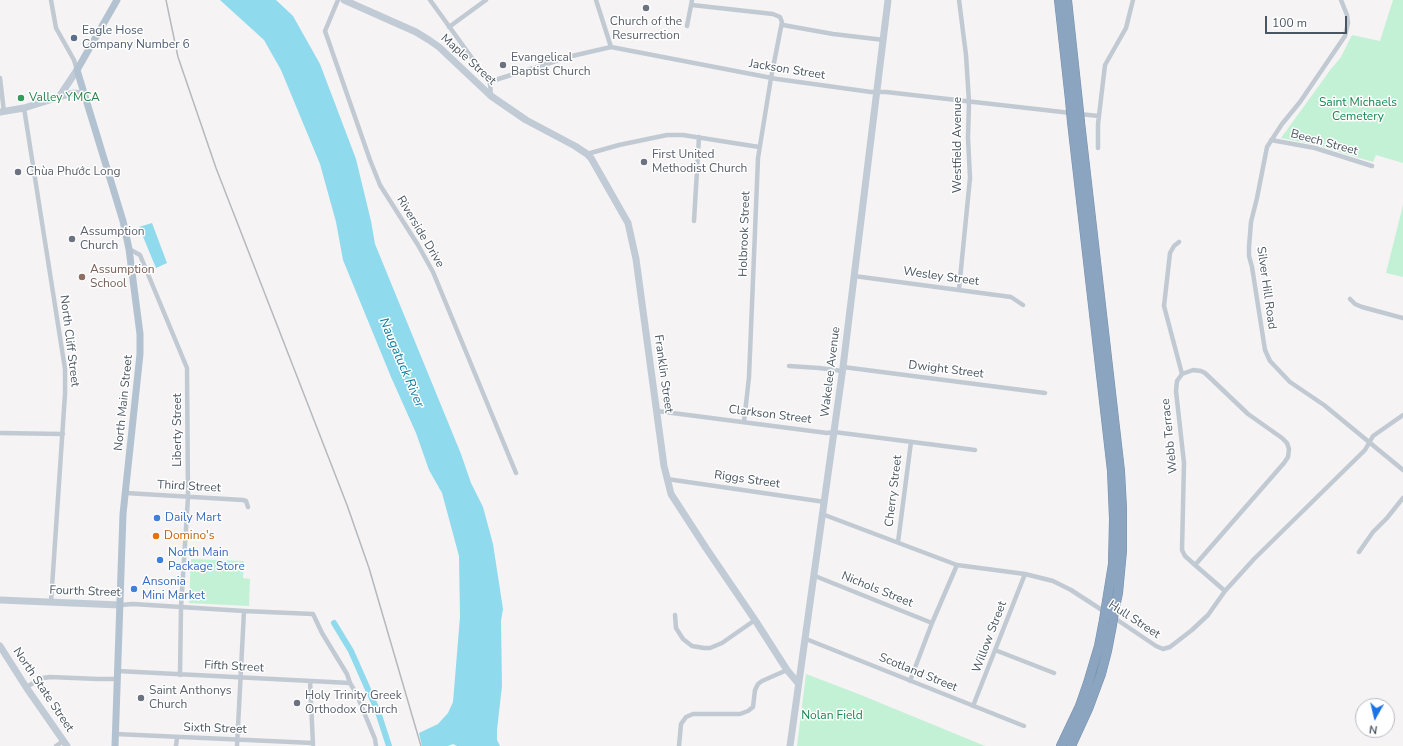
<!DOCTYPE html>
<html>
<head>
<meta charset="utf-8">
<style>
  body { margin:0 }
  #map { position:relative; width:1403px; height:746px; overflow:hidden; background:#f5f3f3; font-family:"Nunito Sans",sans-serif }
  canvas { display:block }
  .north { position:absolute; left:1355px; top:698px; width:40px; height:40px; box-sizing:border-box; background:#fff; border:1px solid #b7bbc0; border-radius:50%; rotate:188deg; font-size:11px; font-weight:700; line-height:16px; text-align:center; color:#4a5661 }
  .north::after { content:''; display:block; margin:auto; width:14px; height:18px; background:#1a73e8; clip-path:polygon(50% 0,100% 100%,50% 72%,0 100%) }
  .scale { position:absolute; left:1265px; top:16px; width:82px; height:18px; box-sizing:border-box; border:2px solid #4a5661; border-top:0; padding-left:5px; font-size:12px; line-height:14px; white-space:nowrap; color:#4a5661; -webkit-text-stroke:3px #fff; paint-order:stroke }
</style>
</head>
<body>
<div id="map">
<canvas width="1403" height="746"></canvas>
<div class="north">N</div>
<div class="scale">100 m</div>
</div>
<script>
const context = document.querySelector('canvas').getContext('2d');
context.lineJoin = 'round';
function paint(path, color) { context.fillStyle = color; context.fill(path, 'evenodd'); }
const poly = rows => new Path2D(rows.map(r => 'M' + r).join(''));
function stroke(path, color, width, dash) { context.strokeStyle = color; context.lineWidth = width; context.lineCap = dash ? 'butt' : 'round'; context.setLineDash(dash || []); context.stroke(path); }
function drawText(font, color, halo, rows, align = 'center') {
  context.font = font + ' "Nunito Sans",sans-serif'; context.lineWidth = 3; context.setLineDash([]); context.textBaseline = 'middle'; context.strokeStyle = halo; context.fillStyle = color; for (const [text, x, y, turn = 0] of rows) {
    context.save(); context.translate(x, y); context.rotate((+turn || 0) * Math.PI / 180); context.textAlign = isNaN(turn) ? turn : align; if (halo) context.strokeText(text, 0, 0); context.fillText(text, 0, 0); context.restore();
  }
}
const green = poly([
  [1393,0,1403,0,1403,163,1376,155,1373,162,1316,145,1281,138,1331,69,1341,57,1352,35,1380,41],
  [1403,205,1403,277,1386,273],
  [191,559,244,561,243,578,250,579,249,606,189,603],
  [806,674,856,693,985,746,797,746]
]);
const water = poly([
  [220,0,276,0,293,16,320,64,356,159,371,221,375,244,461,454,471,483,483,507,493,544,503,609,501,621,502,686,497,730,497,740,500,746,457,746,453,744,448,746,422,746,419,733,438,724,448,713,453,702,460,617,459,556,442,493,429,470,416,433,391,377,343,260,336,222,320,164,281,70,264,40],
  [152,223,167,263,156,268,139,227]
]);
const canal = poly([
  [334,623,351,651,378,712,389,746]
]);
const street = poly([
  [51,0,56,28,74,60,77,70],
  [338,0,325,31,370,160,380,185,418,245,433,272,516,473],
  [430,0,490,83],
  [596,0,611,47],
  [1341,0,1347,15,1348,23,1345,36,1300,102,1282,124,1267,147,1257,198,1251,222,1249,247,1249,256,1252,267,1265,350,1270,361,1290,382,1324,405,1403,470],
  [692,5,773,14,780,17,782,22,771,78,758,158,749,377,744,422],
  [783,25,833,34,884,40],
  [687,26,692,0],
  [449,27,486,0],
  [0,78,4,112],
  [491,96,490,83,495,80,572,56,611,47,777,79,871,92,886,92,1071,113],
  [24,108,65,369,65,394,51,602],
  [1079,114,1099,116],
  [1271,140,1315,148,1372,166],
  [1098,148,1098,124,1105,65,1126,28,1133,0],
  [587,154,619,145,667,135,683,135,759,147],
  [694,221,699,137],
  [1179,242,1174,246,1170,253,1164,306,1182,374],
  [129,249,140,255,187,368,188,497,181,607,180,675],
  [854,276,1011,297,1023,305],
  [959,289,970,178,968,138,969,102,966,55,959,0],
  [1350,299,1355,304,1362,307,1403,318],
  [789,366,819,368,843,371],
  [843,367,1045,393],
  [657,411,827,433,834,432,975,450],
  [0,433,63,434],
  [667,479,825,502],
  [126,493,243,500,246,501,248,507],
  [822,514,957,565,1025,574,1053,581,1071,590,1105,612],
  [898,542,911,442],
  [1359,552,1373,532,1387,518,1403,498],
  [1195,565,1284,463,1288,457,1289,449,1287,443,1282,438,1248,414,1205,373,1201,371,1193,370,1182,374,1177,381,1176,391,1184,463,1182,550,1185,556,1195,565,1225,591],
  [815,576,932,623],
  [120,605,133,604,244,611,313,614,322,633,347,674,350,683,356,693,375,739,376,746],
  [675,615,676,628,683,639,692,646,704,648,710,648,722,643,755,620],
  [1113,617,1156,646,1163,649,1170,647,1192,630,1208,615,1225,591,1254,559,1365,450,1373,436,1403,415],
  [806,639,1024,726],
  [995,650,1054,673],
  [118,671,350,683],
  [310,681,313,745],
  [910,681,932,623,957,565],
  [26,687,43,678,50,677,98,679,118,679],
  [973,706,1025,574],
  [116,734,313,743],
  [56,746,63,741],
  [176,746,177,738],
  [237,746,244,611],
  [679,746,681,724,686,717,693,714,740,714,748,711,753,707,755,690,758,684,762,681,787,670]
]);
const secondary = poly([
  [344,0,416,32,429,40,439,47,491,96,526,120,575,146,587,154,591,158,628,223,636,259,664,466,671,494,706,548,755,620,787,670,798,683],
  [59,97,73,93,85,94],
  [0,112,24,108,59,97,77,70],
  [0,600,120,605],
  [0,646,26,687,67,746],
  [790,746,843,367,888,0]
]);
const primary = poly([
  [115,746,123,514,140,354,140,334,129,249,123,221,77,70,117,0]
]);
const highway = poly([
  [1059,0,1070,100],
  [1067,0,1078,102],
  [1072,122,1112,471,1114,519,1113,564,1106,607],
  [1080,122,1120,471,1122,508,1122,551,1118,593,1114,612],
  [1061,746,1080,706,1088,683,1099,646,1104,620],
  [1071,746,1088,709,1101,674,1107,651,1112,625]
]);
const rail = poly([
  [166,0,178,57,216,168,347,505,369,568,421,746]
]);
const highwayBridge = poly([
  [1070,100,1072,122],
  [1078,102,1080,122],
  [1104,620,1106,607],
  [1112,625,1114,612]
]);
const markers = [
  [646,8,4,"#6b7280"],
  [74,38,4,"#5c6f8a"],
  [503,65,4,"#6b7280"],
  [21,98,4,"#2e9e5b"],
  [644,162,4,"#6b7280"],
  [18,172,4,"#6b7280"],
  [72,239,4,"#6b7280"],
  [82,277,4,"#8d6e63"],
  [157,518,4,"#3f7fe0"],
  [156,536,4,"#e8710a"],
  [160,560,4,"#3f7fe0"],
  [134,589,4,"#3f7fe0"],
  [141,698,4,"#6b7280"],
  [297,703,4,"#6b7280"]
];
const worshipNames = [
  ["Church of the",646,22,"center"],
  ["Resurrection",646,36,"center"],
  ["Evangelical",511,58],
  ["Baptist Church",511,72],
  ["First United",652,155],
  ["Methodist Church",652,169],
  ["Chùa Phước Long",26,172],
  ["Assumption",80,232],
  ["Church",80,246],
  ["Saint Anthonys",149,691],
  ["Church",149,705],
  ["Holy Trinity Greek",305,696],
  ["Orthodox Church",305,710]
];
const serviceNames = [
  ["Eagle Hose",82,31],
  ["Company Number 6",82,45]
];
const streetNames = [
  ["Maple Street",468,60,42],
  ["Jackson Street",787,70,9],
  ["Beech Street",1324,143,15],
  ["Westfield Avenue",958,145,-90],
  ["Riverside Drive",420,232,59],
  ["Holbrook Street",745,234,-88],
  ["Wesley Street",941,277,8],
  ["Silver Hill Road",1266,288,82],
  ["North Cliff Street",69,341,83],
  ["Dwight Street",946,370,7],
  ["Wakelee Avenue",831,372,-83],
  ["Franklin Street",663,374,82],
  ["North Main Street",124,403,-84],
  ["Clarkson Street",770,415,7],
  ["Liberty Street",178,430,-90],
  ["Webb Terrace",1170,436,-96],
  ["Riggs Street",747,480,8],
  ["Third Street",189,487,3],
  ["Cherry Street",894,491,-83],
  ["Nichols Street",877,590,22],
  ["Fourth Street",85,592,2],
  ["Hull Street",1134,620,33],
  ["Willow Street",990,637,-69],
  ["Fifth Street",234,667,3],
  ["Scotland Street",918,673,22],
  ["North State Street",43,690,56],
  ["Sixth Street",215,729,2]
];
const leisureNames = [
  ["Valley YMCA",29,98]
];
const parkNames = [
  ["Saint Michaels",1358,103],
  ["Cemetery",1358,117],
  ["Nolan Field",832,716]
];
const educationNames = [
  ["Assumption",90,270],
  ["School",90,284]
];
const shopNames = [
  ["Daily Mart",165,518],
  ["North Main",168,553],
  ["Package Store",168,567],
  ["Ansonia",142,582],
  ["Mini Market",142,596]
];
const foodNames = [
  ["Domino's",164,536]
];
const waterNames = [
  ["Naugatuck River",401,363,67]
];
paint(green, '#c3f1d5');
paint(water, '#90daee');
stroke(canal, '#90daee', 6);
stroke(highway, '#7690ad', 10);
stroke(street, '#c1cad2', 4.5);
stroke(secondary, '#c1cbd6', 7);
stroke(primary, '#b3c2d1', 7);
stroke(highway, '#8ba5c1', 9);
stroke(rail, '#b5b8bd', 1.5);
stroke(highwayBridge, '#7690ad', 10, []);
stroke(highwayBridge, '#8ba5c1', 9);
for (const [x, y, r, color] of markers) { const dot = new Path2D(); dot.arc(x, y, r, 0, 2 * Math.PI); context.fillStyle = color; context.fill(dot); stroke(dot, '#fff', 1.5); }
drawText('12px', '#5b616d', '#fff', worshipNames, 'left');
drawText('12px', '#4e5e75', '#fff', serviceNames, 'left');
drawText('12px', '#4a5661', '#fff', streetNames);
drawText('12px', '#27864d', '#fff', leisureNames, 'left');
drawText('12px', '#17864f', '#fff', parkNames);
drawText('12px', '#785e54', '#fff', educationNames, 'left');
drawText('12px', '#366cbe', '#fff', shopNames, 'left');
drawText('12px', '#c56008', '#fff', foodNames, 'left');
drawText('italic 13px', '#0c7c9b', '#fff', waterNames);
</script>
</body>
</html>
